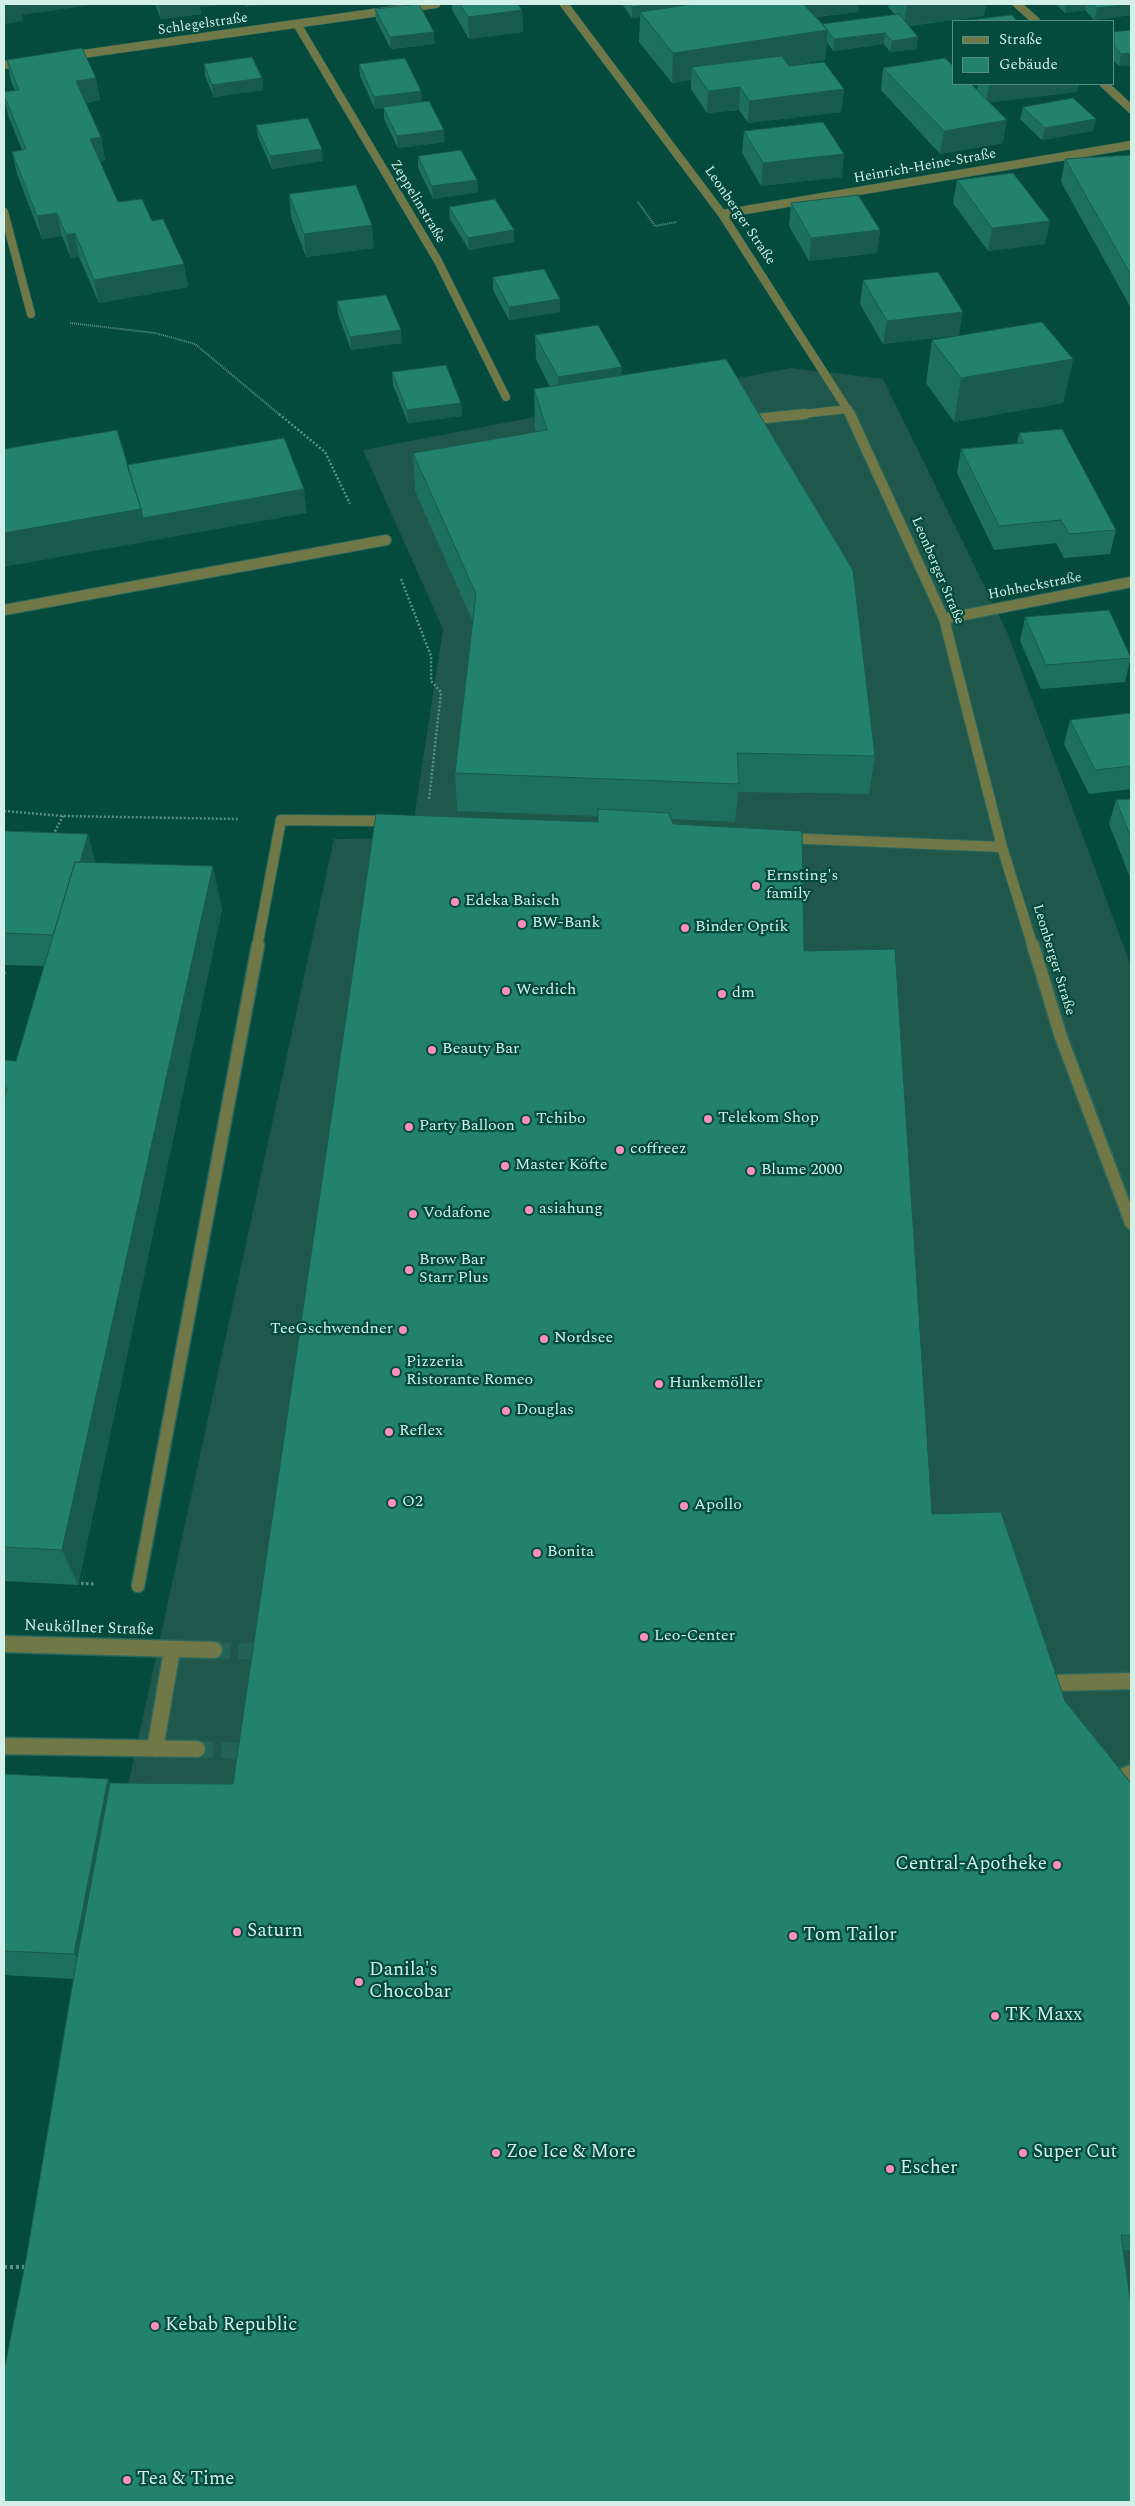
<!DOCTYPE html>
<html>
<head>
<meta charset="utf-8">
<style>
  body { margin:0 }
  #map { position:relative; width:1135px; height:2506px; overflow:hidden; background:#044a3d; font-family:Spectral,serif }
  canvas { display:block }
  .frame { position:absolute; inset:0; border:5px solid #d2f0e7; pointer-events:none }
  .legend { position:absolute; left:952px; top:20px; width:162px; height:65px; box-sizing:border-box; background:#044a3d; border:1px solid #568c81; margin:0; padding:6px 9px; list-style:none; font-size:15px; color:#d2f0e7 }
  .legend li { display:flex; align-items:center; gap:10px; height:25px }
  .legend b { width:25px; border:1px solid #568c81 }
</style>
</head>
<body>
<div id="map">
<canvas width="1135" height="2506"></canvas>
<div class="frame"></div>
<ul class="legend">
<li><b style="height:6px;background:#717847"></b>Straße</li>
<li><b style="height:14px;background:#22826e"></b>Gebäude</li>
</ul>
</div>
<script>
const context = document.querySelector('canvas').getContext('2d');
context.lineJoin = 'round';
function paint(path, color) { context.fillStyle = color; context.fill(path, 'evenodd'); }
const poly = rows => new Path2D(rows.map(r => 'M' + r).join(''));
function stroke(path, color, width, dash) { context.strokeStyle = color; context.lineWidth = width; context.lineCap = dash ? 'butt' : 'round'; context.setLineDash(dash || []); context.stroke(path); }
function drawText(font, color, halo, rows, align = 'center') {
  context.font = font + ' Spectral,serif'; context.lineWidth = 4.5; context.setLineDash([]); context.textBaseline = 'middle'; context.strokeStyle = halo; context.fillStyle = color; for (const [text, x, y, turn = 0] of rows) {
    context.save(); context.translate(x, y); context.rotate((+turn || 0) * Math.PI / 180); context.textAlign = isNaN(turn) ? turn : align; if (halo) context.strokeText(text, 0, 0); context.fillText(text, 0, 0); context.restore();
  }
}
const built = poly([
  [791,368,883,379,1007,632,1131,966,1131,2502,4,2502,123,1809,334,839,411,838,443,629,363,450]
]);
const minorTunnel = poly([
  [214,1650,268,1652],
  [197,1749,254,1752]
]);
const pathFar3 = poly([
  [638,202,655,226,677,222],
  [70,323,155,333,195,344,280,415]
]);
const pathFar2 = poly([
  [279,414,325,452,350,504],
  [401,579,431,656,431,681,441,692,429,800],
  [4,811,63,816,238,819],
  [53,835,63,816]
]);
const pathFar1 = poly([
  [4,974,5,971],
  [76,1583,95,1584]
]);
const path = poly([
  [4,2267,28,2267]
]);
const minorFar3 = poly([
  [564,4,722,214,851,415],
  [1017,4,1036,21],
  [297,24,438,261,506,397],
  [69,56,436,4],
  [4,65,25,62],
  [1104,84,1131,109],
  [4,212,31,314],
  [722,214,1131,145],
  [794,415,848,409]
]);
const minorFar2 = poly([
  [850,414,944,619,1002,847,1033,947],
  [746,420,805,414],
  [4,610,386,540],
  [944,619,1131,582],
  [784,838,1002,847],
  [257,947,281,820,392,821]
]);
const minorFar1 = poly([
  [1033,945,1061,1037,1131,1223],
  [138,1586,258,945]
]);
const minor = poly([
  [4,1644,214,1650],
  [1053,1683,1131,1681],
  [4,1746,197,1749],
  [155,1749,172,1650],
  [1110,1782,1131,1773]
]);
const wall = poly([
  [155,4,228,4,200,7,201,14,161,19],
  [452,4,518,4,522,10,523,32,469,39,452,10],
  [622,4,687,4,687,5,693,4,859,4,858,12,816,17,822,24,895,15,888,7,889,4,986,4,984,16,909,26,917,49,890,52,884,44,833,51,827,42,825,60,788,66,844,89,841,112,748,123,739,110,707,113,691,89,691,80,672,83,639,42,640,17,632,18],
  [1056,4,1131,4,1131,15,1094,20,1085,10,1065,13],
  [375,9,435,44,391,49,376,20],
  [1131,30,1131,65,1119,66,1114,61,1114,32],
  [7,60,96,78,100,100,85,103,101,137,105,160,100,161,118,202,152,221,184,264,188,287,99,303,79,257,71,258,62,236,42,239,17,174,12,152,22,150,8,115,4,97,4,92,15,90,11,82],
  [204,64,262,78,263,90,214,97,205,76],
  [359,64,421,91,421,102,445,142,398,148,384,119,384,108,375,109,360,76],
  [883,68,977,90,978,84,1079,84,1077,92,989,102,1003,143,940,154,881,90],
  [1023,107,1093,131,1042,140,1020,119],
  [256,125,323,161,272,169,258,137],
  [744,131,842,177,761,186,742,153],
  [1131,155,1131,308,1061,182,1065,159],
  [418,156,477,180,478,192,433,199,418,168],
  [957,180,1045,244,988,251,953,203],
  [289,194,374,248,306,257,291,217],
  [791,203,880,230,877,253,809,261,789,226],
  [449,207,514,242,469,250,450,219],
  [493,277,560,312,509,320,493,290],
  [863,280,959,335,883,344,860,304],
  [337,301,402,343,351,350,338,314],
  [535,335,621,375,875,756,869,794,738,792,735,822,671,819,673,824,804,951,932,1514,1065,1701,1131,1783,1131,2250,27,2254,73,1979,4,1975,4,1774,108,1779,110,1783,233,1784,598,822,598,816,457,811,455,773,473,622,415,491,413,453,536,432,535,427,534,389,550,387,536,359],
  [932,340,1073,359,1063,403,954,422,926,383],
  [392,372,461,403,462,416,408,423,393,385],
  [1019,433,1116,530,1110,554,1064,558,1056,543,994,550,957,473,961,449,1017,444],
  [1025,617,1131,657,1125,682,1041,689,1020,641],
  [1131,713,1131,789,1089,794,1064,744,1070,720],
  [1131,799,1131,880,1109,824,1116,800],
  [4,831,88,834,95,862,222,909,78,1585,4,1581,4,1060,16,1061,44,966,4,965]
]);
const shadedWall = poly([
  [4,4,99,4,22,15,23,21,4,24],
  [159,4,228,4,200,7,201,14,161,19],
  [245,4,272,4,245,7],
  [655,4,687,4,686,11,640,12,640,17,632,18,632,7],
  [806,4,859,4,858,12,804,18],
  [907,4,986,4,984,16,904,26],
  [1066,4,1086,4,1085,10,1065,13],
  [1131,4,1131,15,1094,20,1097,8],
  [522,10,523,32,469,39,468,17],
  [828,30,825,60,700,79,692,67,691,80,672,83,673,53],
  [434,32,435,44,391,49,390,37],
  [885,33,884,44,833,51,834,39],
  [918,37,917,49,890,52,892,41],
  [1131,53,1131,65,1119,66,1121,54],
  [96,78,100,100,80,103,76,81],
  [262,78,263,90,214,97,212,85],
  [989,84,1079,84,1077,92,986,103],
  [740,87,739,110,707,113,708,91],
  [844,89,841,112,748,123,749,101],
  [421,91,422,103,375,109,374,97],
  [1096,119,1093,131,1042,140,1045,128],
  [1007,120,1003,143,940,154,944,131],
  [444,130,445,142,398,148,397,136],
  [101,137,105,160,94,162,90,139],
  [322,149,323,161,272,169,270,156],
  [844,154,842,177,761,186,763,163],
  [477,180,478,192,433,199,432,186],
  [57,213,62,236,42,239,37,216],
  [1050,221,1045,244,988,251,992,228],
  [372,225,374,248,306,257,304,234],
  [514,230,514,242,469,250,468,238],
  [880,230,877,253,809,261,811,238],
  [75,233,79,257,71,258,66,235],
  [184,264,188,287,99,303,94,280],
  [560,299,560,312,509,320,509,307],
  [963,312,959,335,883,344,887,321],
  [401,330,402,343,351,350,350,337],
  [1073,359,1063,403,954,422,961,378],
  [622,367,621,391,558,401,558,377],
  [461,403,462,416,408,423,407,410],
  [304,489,307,513,4,567,4,533,141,509],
  [88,834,96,866,61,935],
  [213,866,222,909,78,1585,62,1550],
  [108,1779,123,1809,92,1979,74,1954]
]);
const building = poly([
  [419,4,434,32,390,37,375,9,419,4],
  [460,4,518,4,522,10,468,17,460,4],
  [630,4,655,4,632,7,630,4],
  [693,4,803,4,828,30,673,53,640,12,693,4],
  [1092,4,1131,4,1097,8,1092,4],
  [899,14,918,37,892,41,885,33,834,39,822,24,899,14],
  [1012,15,1017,21,960,21,1012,15],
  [1131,30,1131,53,1121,54,1114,46,1114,32,1131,30],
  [82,48,96,78,76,81,101,137,90,139,118,202,142,199,152,221,163,219,184,264,94,280,75,233,66,235,57,213,37,216,12,152,26,149,4,95,4,92,19,90,7,60,82,48],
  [782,56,789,66,824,62,844,89,749,101,740,87,708,91,692,67,782,56],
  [252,57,262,78,212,85,204,64,252,57],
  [405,58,421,91,374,97,359,64,405,58],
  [945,58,954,67,954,84,971,84,1007,120,944,131,883,68,945,58],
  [1073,98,1096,119,1045,128,1023,107,1073,98],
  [429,101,444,130,397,136,383,107,429,101],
  [308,118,322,149,270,156,256,125,308,118],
  [823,122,844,154,763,163,744,131,823,122],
  [461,150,477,180,432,186,418,156,461,150],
  [1131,155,1131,275,1065,159,1131,155],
  [1013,173,1050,221,992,228,957,180,1013,173],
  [356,185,372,225,304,234,289,194,356,185],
  [858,195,880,230,811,238,791,203,858,195],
  [495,199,514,230,468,238,449,207,495,199],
  [544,269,560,299,509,307,493,277,544,269],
  [938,272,963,312,887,321,863,280,938,272],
  [386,295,401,330,350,337,337,301,386,295],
  [1042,322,1073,359,961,378,932,340,1042,322],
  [598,325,622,367,558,377,535,335,598,325],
  [726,359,853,570,875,756,737,753,739,784,455,773,476,594,413,453,547,430,534,389,726,359],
  [446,365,461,403,407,410,392,372,446,365],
  [1062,429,1116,530,1069,534,1061,520,999,526,961,449,1024,443,1019,433,1062,429],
  [117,430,141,509,4,533,4,449,117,430],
  [284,438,304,489,143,518,141,509,127,465,284,438],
  [1109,610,1131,658,1046,665,1025,617,1109,610],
  [1131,713,1131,766,1095,770,1070,720,1131,713],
  [1131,799,1131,838,1116,800,1131,799],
  [598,809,632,811,669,813,673,824,802,831,804,951,895,949,932,1514,1001,1512,1065,1701,1131,1783,1131,2235,1121,2235,1131,2305,1131,2502,4,2502,4,2371,27,2254,77,1958,110,1783,233,1784,376,814,598,822,598,809],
  [4,831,88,834,80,862,75,862,53,935,4,933,4,831],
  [75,862,213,866,62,1550,4,1547,4,1100,7,1088,4,1088,4,1060,16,1061,75,862],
  [4,1774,108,1779,74,1954,4,1951,4,1774]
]);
const markers = [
  [756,886,5,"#fe8ebc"],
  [455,902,5,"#fe8ebc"],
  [522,924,5,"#fe8ebc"],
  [685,928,5,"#fe8ebc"],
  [506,991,5,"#fe8ebc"],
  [722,994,5,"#fe8ebc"],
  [432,1050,5,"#fe8ebc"],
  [708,1119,5,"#fe8ebc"],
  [526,1120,5,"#fe8ebc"],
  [409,1127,5,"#fe8ebc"],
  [620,1150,5,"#fe8ebc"],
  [505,1166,5,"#fe8ebc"],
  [751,1171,5,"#fe8ebc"],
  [529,1210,5,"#fe8ebc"],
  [413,1214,5,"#fe8ebc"],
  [409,1270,5,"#fe8ebc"],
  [403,1330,5,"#fe8ebc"],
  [544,1339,5,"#fe8ebc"],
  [396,1372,5,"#fe8ebc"],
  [659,1384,5,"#fe8ebc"],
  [506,1411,5,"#fe8ebc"],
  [389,1432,5,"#fe8ebc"],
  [392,1503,5,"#fe8ebc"],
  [684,1506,5,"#fe8ebc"],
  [537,1553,5,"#fe8ebc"],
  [644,1637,5,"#fe8ebc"],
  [1057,1865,5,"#fe8ebc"],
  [237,1932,5,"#fe8ebc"],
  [793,1936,5,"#fe8ebc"],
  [359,1982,5,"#fe8ebc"],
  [995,2016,5,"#fe8ebc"],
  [496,2153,5,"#fe8ebc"],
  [1023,2153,5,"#fe8ebc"],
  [890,2169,5,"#fe8ebc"],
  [155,2326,5,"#fe8ebc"],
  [127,2480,5,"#fe8ebc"]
];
const farStreetnames = [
  ["Schlegelstraße",203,25,-8],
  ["Heinrich-Heine-Straße",925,167,-10],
  ["Zeppelinstraße",417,202,59],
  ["Leonberger Straße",739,216,56],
  ["Leonberger Straße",937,571,67],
  ["Hohheckstraße",1035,587,-11],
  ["Leonberger Straße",1053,960,73]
];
const poiNames = [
  ["Ernsting's",766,877],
  ["family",766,895],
  ["Edeka Baisch",465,902],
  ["BW-Bank",532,924],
  ["Binder Optik",695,928],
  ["Werdich",516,991],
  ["dm",732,994],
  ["Beauty Bar",442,1050],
  ["Telekom Shop",718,1119],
  ["Tchibo",536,1120],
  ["Party Balloon",419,1127],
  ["coffreez",630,1150],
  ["Master Köfte",515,1166],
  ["Blume 2000",761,1171],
  ["asiahung",539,1210],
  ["Vodafone",423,1214],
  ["Brow Bar",419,1261],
  ["Starr Plus",419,1279],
  ["TeeGschwendner",393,1330,"right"],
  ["Nordsee",554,1339],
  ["Pizzeria",406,1363],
  ["Ristorante Romeo",406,1381],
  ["Hunkemöller",669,1384],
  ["Douglas",516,1411],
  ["Reflex",399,1432],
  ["O2",402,1503],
  ["Apollo",694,1506],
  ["Bonita",547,1553],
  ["Leo-Center",654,1637]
];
const streetNames = [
  ["Neuköllner Straße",89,1629,2]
];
const nearPoinames = [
  ["Central-Apotheke",1047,1865,"right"],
  ["Saturn",247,1932],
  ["Tom Tailor",803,1936],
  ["Danila's",369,1971],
  ["Chocobar",369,1993],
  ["TK Maxx",1005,2016],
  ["Zoe Ice & More",506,2153],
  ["Super Cut",1033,2153],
  ["Escher",900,2169],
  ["Kebab Republic",165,2326],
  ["Tea & Time",137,2480]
];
paint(built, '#20574b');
stroke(minorTunnel, '#236356', 16, [16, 8]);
stroke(minorFar3, '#29685c', 9);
stroke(minorFar2, '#29685c', 12);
stroke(minorFar1, '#29685c', 15);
stroke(minor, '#29685c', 19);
stroke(pathFar3, '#5a9084', 2, [1, 1]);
stroke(pathFar2, '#5a9084', 2.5, [2, 2]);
stroke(pathFar1, '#5a9084', 3, [2.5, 2.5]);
stroke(path, '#5a9084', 4, [3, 3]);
stroke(minorFar3, '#717847', 8);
stroke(minorFar2, '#717847', 10);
stroke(minorFar1, '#717847', 12);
stroke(minor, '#717847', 16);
paint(wall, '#1d705f');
paint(shadedWall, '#185b4d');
paint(building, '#22826e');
stroke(building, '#185b4d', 1);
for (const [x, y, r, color] of markers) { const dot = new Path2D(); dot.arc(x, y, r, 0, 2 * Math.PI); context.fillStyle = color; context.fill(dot); stroke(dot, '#044a3d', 2); }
drawText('14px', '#d2f0e7', '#044a3d', farStreetnames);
drawText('16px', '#d2f0e7', '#044a3d', poiNames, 'left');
drawText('16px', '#d2f0e7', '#044a3d', streetNames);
drawText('19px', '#d2f0e7', '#044a3d', nearPoinames, 'left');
</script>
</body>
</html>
